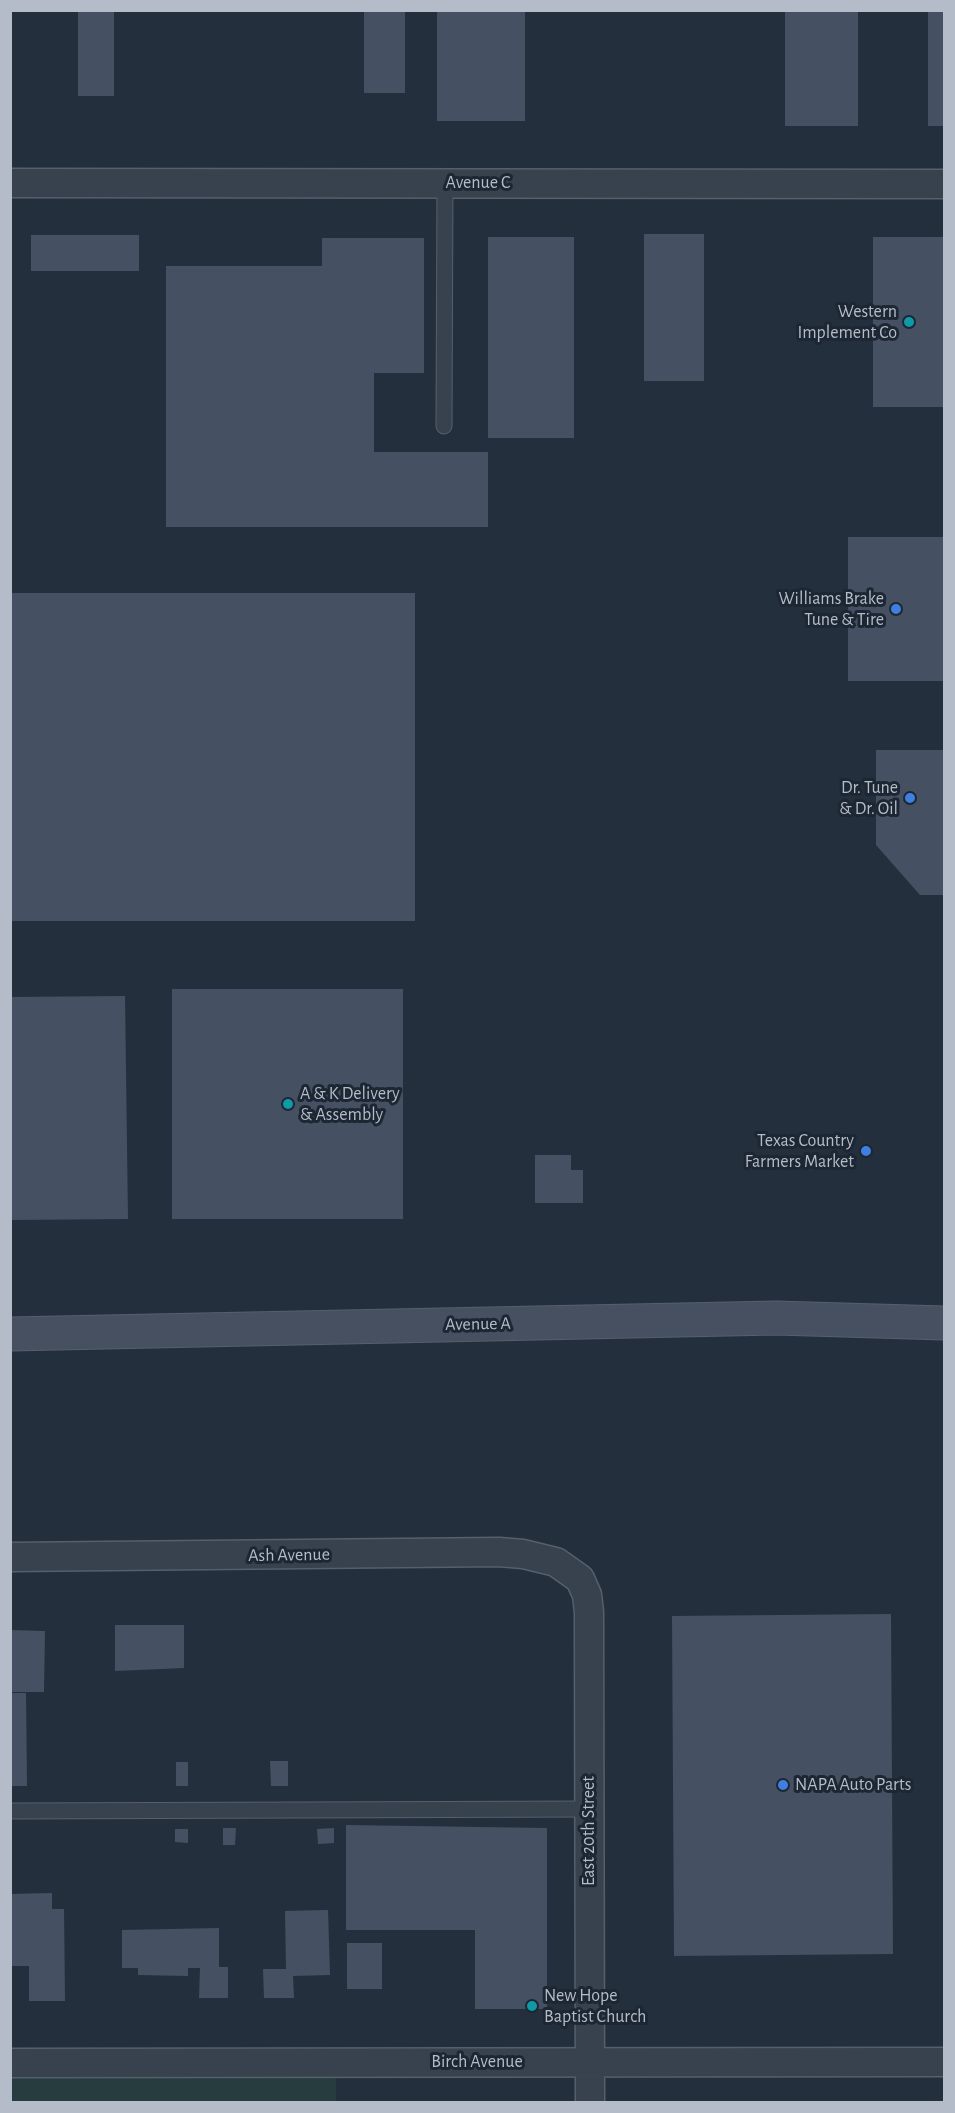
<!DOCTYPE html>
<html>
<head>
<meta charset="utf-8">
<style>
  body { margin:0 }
  #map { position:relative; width:955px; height:2113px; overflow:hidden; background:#242f3e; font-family:"Alegreya Sans",sans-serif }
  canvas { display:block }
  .frame { position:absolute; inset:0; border:12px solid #b4bcc9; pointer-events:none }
</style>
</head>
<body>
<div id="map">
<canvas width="955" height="2113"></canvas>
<div class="frame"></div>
</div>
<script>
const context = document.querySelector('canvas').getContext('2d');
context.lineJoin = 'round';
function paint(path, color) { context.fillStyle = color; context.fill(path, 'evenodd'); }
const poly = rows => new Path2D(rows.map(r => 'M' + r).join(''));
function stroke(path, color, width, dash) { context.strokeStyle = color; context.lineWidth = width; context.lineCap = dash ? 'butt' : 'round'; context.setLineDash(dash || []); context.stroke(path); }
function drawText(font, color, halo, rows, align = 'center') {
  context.font = font + ' "Alegreya Sans",sans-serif'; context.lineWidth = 6; context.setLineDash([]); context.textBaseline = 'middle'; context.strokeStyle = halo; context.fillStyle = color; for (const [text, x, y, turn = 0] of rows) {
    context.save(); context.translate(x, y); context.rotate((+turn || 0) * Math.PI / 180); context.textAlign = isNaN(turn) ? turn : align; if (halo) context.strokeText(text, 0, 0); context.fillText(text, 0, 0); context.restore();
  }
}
const green = poly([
  [10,2078,336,2078,336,2102,11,2102]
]);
const building = poly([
  [78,10,114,10,114,96,78,96],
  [364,10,405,10,405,93,364,93],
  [437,10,525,10,525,121,437,121],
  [785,10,858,10,858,126,785,126],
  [928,10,944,10,944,126,928,126],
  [644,234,704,234,704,381,644,381],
  [31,235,139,235,139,271,31,271],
  [488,237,574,237,574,438,488,438],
  [873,237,944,237,944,407,873,407],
  [322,238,424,238,424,373,374,373,374,452,488,452,488,527,166,527,166,266,322,266],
  [848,537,944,537,944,681,848,681],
  [10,593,415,593,415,921,10,921],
  [876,750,944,750,944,895,920,895,876,845],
  [172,989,403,989,403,1219,172,1219],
  [125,996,128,1219,10,1220,10,997],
  [535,1155,571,1155,571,1170,583,1170,583,1203,535,1203],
  [891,1614,893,1954,674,1956,672,1616],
  [115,1625,184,1625,184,1668,115,1671],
  [10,1630,45,1631,44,1692,10,1692],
  [10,1693,26,1693,27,1786,10,1786],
  [270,1761,288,1761,288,1786,271,1786],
  [176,1762,188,1762,188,1786,176,1786],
  [346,1825,547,1828,547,2009,475,2009,475,1930,346,1930],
  [223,1828,236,1828,235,1845,223,1845],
  [334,1828,334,1843,318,1844,317,1829],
  [175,1829,188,1829,188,1843,175,1842],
  [52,1893,52,1909,64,1909,65,2001,29,2001,29,1966,10,1966,10,1894],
  [328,1910,330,1975,293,1976,294,1998,264,1998,263,1969,286,1969,285,1911],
  [219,1928,219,1967,228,1967,228,1998,199,1998,200,1968,188,1968,188,1976,138,1975,138,1968,122,1968,122,1930],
  [347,1943,382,1943,382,1989,347,1989]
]);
const lane = poly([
  [444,426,445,183],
  [10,1811,589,1809]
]);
const street = poly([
  [10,183,944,184],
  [10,1557,499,1552,523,1554,556,1562,580,1579,587,1595,589,1612,590,2102],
  [10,2063,944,2062]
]);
const secondary = poly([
  [10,1334,776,1318,944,1323]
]);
const markers = [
  [909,322,6,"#0f9aa8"],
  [896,609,6,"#3f7fe0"],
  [910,798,6,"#3f7fe0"],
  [288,1104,6,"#0f9aa8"],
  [866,1151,6,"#3f7fe0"],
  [783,1785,6,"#3f7fe0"],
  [532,2006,6,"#0f9aa8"]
];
const streetNames = [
  ["Avenue C",478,183],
  ["Avenue A",478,1324,-1],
  ["Ash Avenue",289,1555,-1],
  ["East 20th Street",589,1831,-90],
  ["Birch Avenue",477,2062]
];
const poiNames = [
  ["Western",897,312],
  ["Implement Co",897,333],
  ["Williams Brake",884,599],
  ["Tune & Tire",884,620],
  ["Dr. Tune",898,788],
  ["& Dr. Oil",898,809],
  ["A & K Delivery",300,1094,"left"],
  ["& Assembly",300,1115,"left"],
  ["Texas Country",854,1141],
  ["Farmers Market",854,1162],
  ["NAPA Auto Parts",795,1785,"left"],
  ["New Hope",544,1996,"left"],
  ["Baptist Church",544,2017,"left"]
];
paint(green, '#263c3f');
paint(building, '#455162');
stroke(lane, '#565f6c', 17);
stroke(street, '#565f6c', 31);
stroke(secondary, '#565f6c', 35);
stroke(lane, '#38414e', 15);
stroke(street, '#38414e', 28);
stroke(secondary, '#465061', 33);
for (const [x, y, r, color] of markers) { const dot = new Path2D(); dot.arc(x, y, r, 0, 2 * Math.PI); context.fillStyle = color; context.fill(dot); stroke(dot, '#1d2633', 2); }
drawText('18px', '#b4bcc9', '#1d2633', streetNames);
drawText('18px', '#b4bcc9', '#1d2633', poiNames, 'right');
</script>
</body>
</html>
